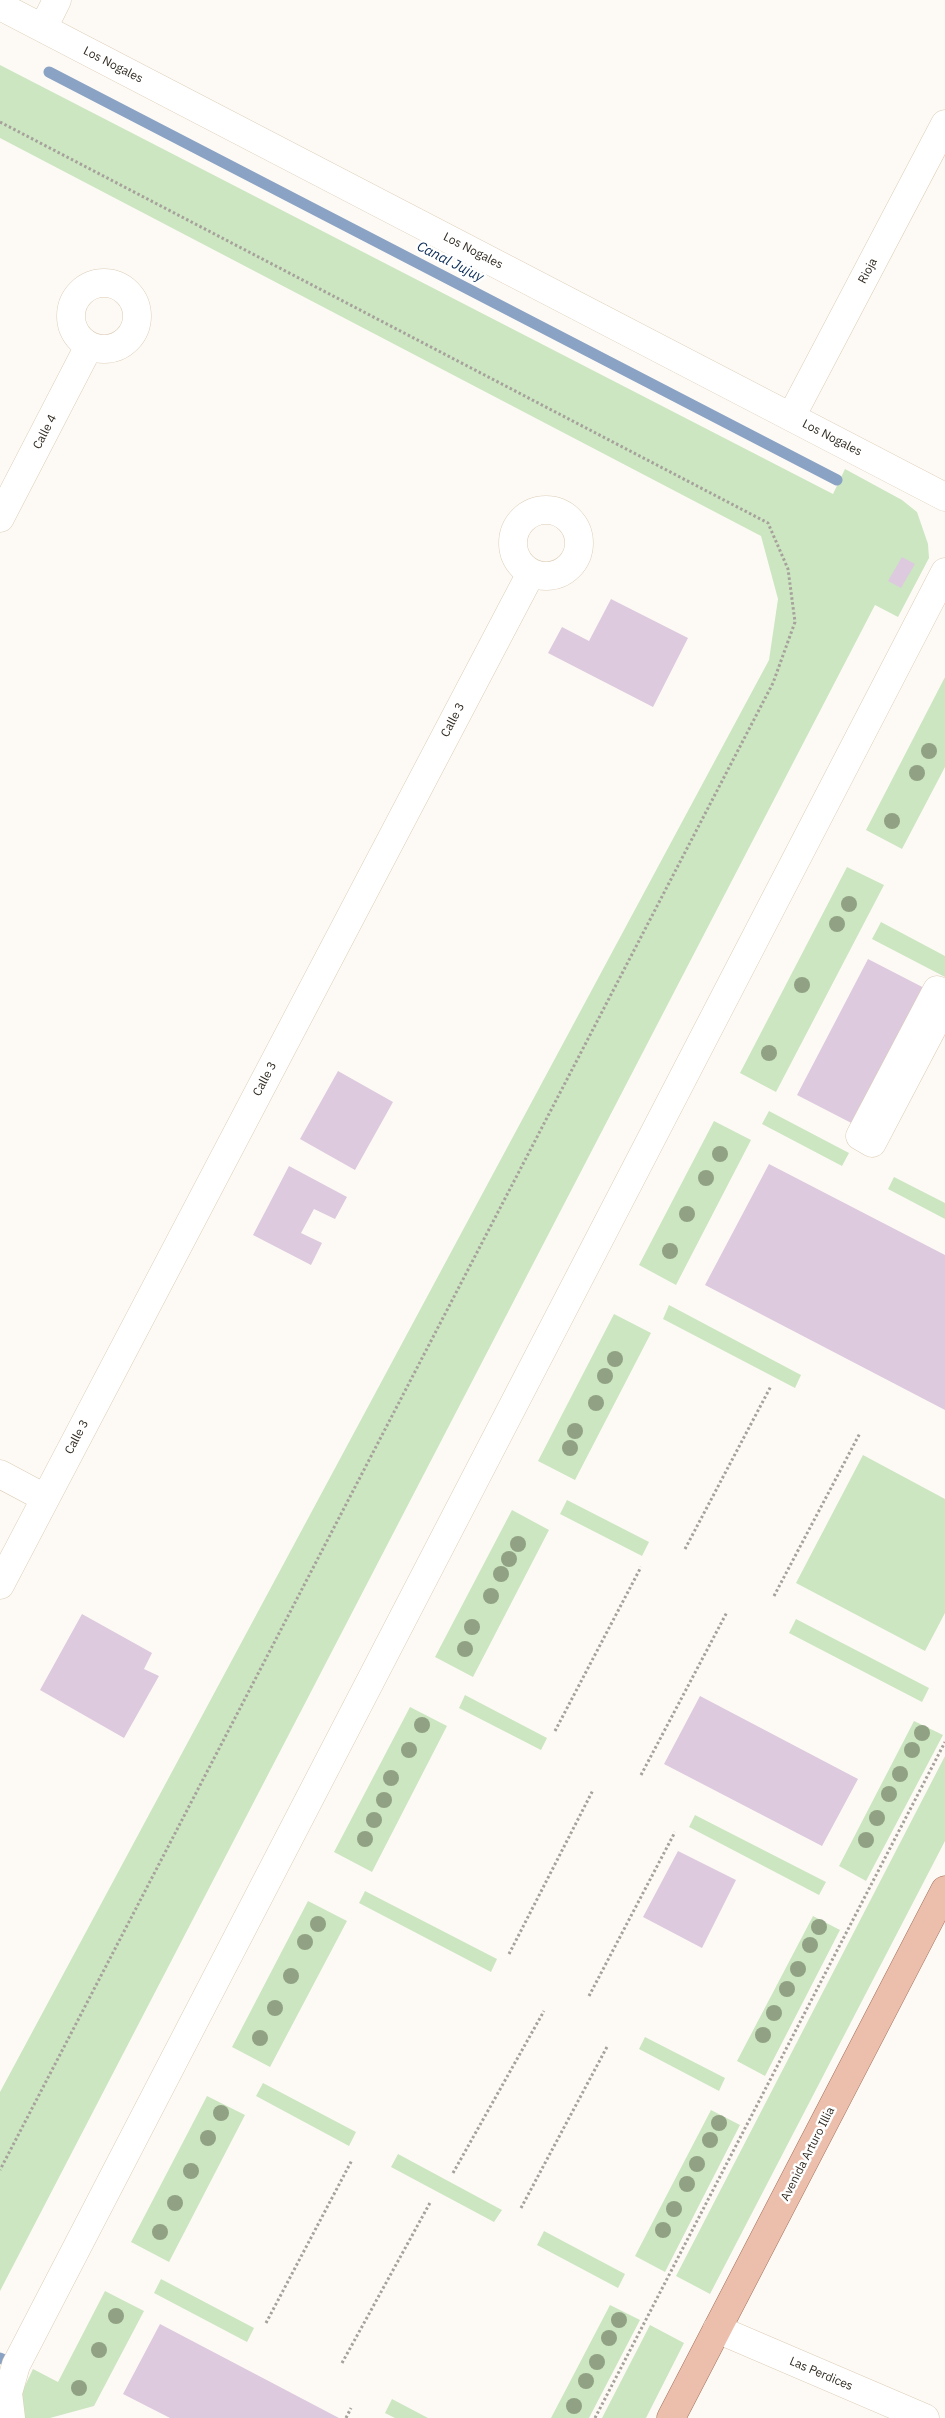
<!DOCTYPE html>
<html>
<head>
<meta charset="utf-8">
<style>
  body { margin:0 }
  canvas { display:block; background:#fdfaf5 }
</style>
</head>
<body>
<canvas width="945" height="2418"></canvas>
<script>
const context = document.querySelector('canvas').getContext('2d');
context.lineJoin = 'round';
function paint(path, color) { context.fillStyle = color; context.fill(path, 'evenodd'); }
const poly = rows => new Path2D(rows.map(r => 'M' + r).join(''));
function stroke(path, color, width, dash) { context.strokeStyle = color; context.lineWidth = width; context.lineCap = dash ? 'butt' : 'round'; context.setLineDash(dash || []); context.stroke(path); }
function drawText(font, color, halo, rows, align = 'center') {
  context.font = font + ' "IBM Plex Sans",sans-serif'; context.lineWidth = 5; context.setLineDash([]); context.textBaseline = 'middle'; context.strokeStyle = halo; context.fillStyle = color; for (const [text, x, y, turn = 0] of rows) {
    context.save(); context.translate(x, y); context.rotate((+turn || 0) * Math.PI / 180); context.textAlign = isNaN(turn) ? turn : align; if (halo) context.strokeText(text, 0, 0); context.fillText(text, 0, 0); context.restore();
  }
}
const green = poly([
  [0,65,833,494,845,469,902,500,917,512,928,544,929,558,898,617,875,605,0,2291,0,2092,769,660,778,599,761,536,0,138],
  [945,677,945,767,902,849,866,830],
  [847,867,884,885,776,1092,740,1073],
  [881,922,945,956,945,977,872,939],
  [769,1111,849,1153,842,1166,762,1124],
  [714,1121,751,1140,676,1285,639,1265],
  [894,1177,945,1203,945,1219,888,1189],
  [669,1305,801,1375,795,1388,663,1319],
  [614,1314,651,1333,575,1480,538,1461],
  [863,1455,945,1499,945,1613,925,1651,796,1583],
  [567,1500,649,1542,642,1556,560,1514],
  [512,1510,549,1530,473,1677,435,1657],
  [796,1619,929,1688,922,1702,789,1633],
  [465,1695,547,1738,541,1750,459,1708],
  [410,1707,447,1726,372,1872,334,1852],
  [914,1721,943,1735,866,1881,839,1866],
  [945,1756,945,1841,710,2294,676,2276],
  [695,1815,826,1882,819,1895,689,1827],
  [365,1891,497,1959,491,1972,359,1903],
  [308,1901,347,1921,270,2067,232,2047],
  [813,1916,840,1930,765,2076,737,2061],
  [645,2037,725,2078,719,2091,639,2049],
  [263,2083,356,2132,349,2146,256,2096],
  [207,2096,245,2115,169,2262,131,2242],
  [711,2110,740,2125,665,2272,635,2256],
  [398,2154,502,2210,494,2222,391,2167],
  [544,2231,625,2274,618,2288,537,2245],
  [161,2279,254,2328,247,2342,154,2293],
  [105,2291,144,2311,94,2406,50,2418,22,2418,20,2396,33,2369,58,2382],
  [610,2305,640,2320,589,2418,551,2418],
  [650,2325,684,2343,646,2418,602,2418],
  [392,2399,428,2418,395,2418,385,2413]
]);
const stream = poly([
  [49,72,837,480],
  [0,2358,16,2365]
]);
const building = poly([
  [902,557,915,564,901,588,888,581],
  [611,599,688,638,653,707,548,653,562,627,589,641],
  [868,959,932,992,861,1128,797,1095],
  [338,1071,393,1102,355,1170,300,1139],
  [769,1164,945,1255,945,1410,705,1285],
  [289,1166,347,1197,335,1219,314,1209,301,1233,322,1243,311,1265,253,1235],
  [82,1614,152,1653,144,1669,159,1676,124,1738,40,1690],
  [700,1696,858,1779,822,1846,664,1764],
  [678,1851,736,1880,702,1948,643,1917],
  [160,2324,339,2418,170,2418,123,2394]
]);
const path = poly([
  [0,122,768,523,788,569,795,622,773,683,0,2170],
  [685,1549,771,1386],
  [774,1596,860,1433],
  [555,1731,641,1567],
  [641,1775,727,1612],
  [509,1954,593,1790],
  [589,1996,675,1832],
  [453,2173,544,2011],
  [521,2208,608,2045],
  [266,2323,352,2160],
  [342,2363,431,2201],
  [346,2418,351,2408],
  [595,2418,945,1742]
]);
const minor = poly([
  [0,6,945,497],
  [43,28,57,0],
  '71 316a33 33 0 1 1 66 0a33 33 0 1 1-66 0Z',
  [791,417,945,124],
  '513 543a33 33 0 1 1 66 0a33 33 0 1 1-66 0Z',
  [0,518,89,346],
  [945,994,937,990,860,1136,872,1143,945,1004],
  [0,1474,45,1498],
  [0,1585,531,573],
  [717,2329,925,2418],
  [11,2418,8,2393,16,2365,945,572]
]);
const major = poly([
  [671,2418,945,1890]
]);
const trees = [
  [929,751],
  [917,773],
  [892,821],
  [849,904],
  [837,924],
  [802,985],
  [769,1053],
  [720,1154],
  [706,1178],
  [687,1214],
  [670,1251],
  [615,1359],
  [605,1376],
  [596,1403],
  [575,1431],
  [570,1448],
  [518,1544],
  [509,1559],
  [501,1574],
  [491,1596],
  [472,1627],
  [465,1649],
  [422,1725],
  [922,1733],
  [409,1750],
  [912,1750],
  [900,1774],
  [391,1778],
  [889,1794],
  [384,1800],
  [877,1818],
  [374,1820],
  [365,1839],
  [866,1840],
  [318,1924],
  [819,1927],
  [305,1942],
  [810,1945],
  [798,1969],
  [291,1976],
  [787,1989],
  [275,2008],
  [774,2013],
  [763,2035],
  [260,2038],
  [221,2113],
  [719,2123],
  [208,2138],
  [710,2140],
  [697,2164],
  [191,2171],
  [687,2184],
  [175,2203],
  [674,2209],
  [663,2230],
  [160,2232],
  [116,2316],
  [619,2320],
  [609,2338],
  [99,2350],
  [597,2362],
  [586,2381],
  [79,2388],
  [574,2406]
];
const streetNames = [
  ["Los Nogales",113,65,27],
  ["Los Nogales",473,251,27],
  ["Rioja",868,271,-62],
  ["Calle 4",45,432,-63],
  ["Los Nogales",832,438,27],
  ["Calle 3",453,720,-62],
  ["Calle 3",265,1079,-62],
  ["Calle 3",77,1437,-62],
  ["Avenida Arturo Illia",808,2154,-63],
  ["Las Perdices",821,2374,23]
];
const waterNames = [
  ["Canal Jujuy",450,262,27]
];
paint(green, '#cce6c1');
stroke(stream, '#8aa2c4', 11);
paint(building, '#ddcade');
stroke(minor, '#ddcdb7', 29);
stroke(major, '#a26f59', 29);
stroke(path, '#a6a29b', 3, [2.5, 2.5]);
stroke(minor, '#fff', 28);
stroke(major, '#ecbfad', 28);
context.fillStyle = '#91a284';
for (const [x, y] of trees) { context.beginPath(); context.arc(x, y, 8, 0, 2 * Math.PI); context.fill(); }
drawText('12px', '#312b22', '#fff', streetNames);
drawText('italic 14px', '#092b56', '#fff', waterNames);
</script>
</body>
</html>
